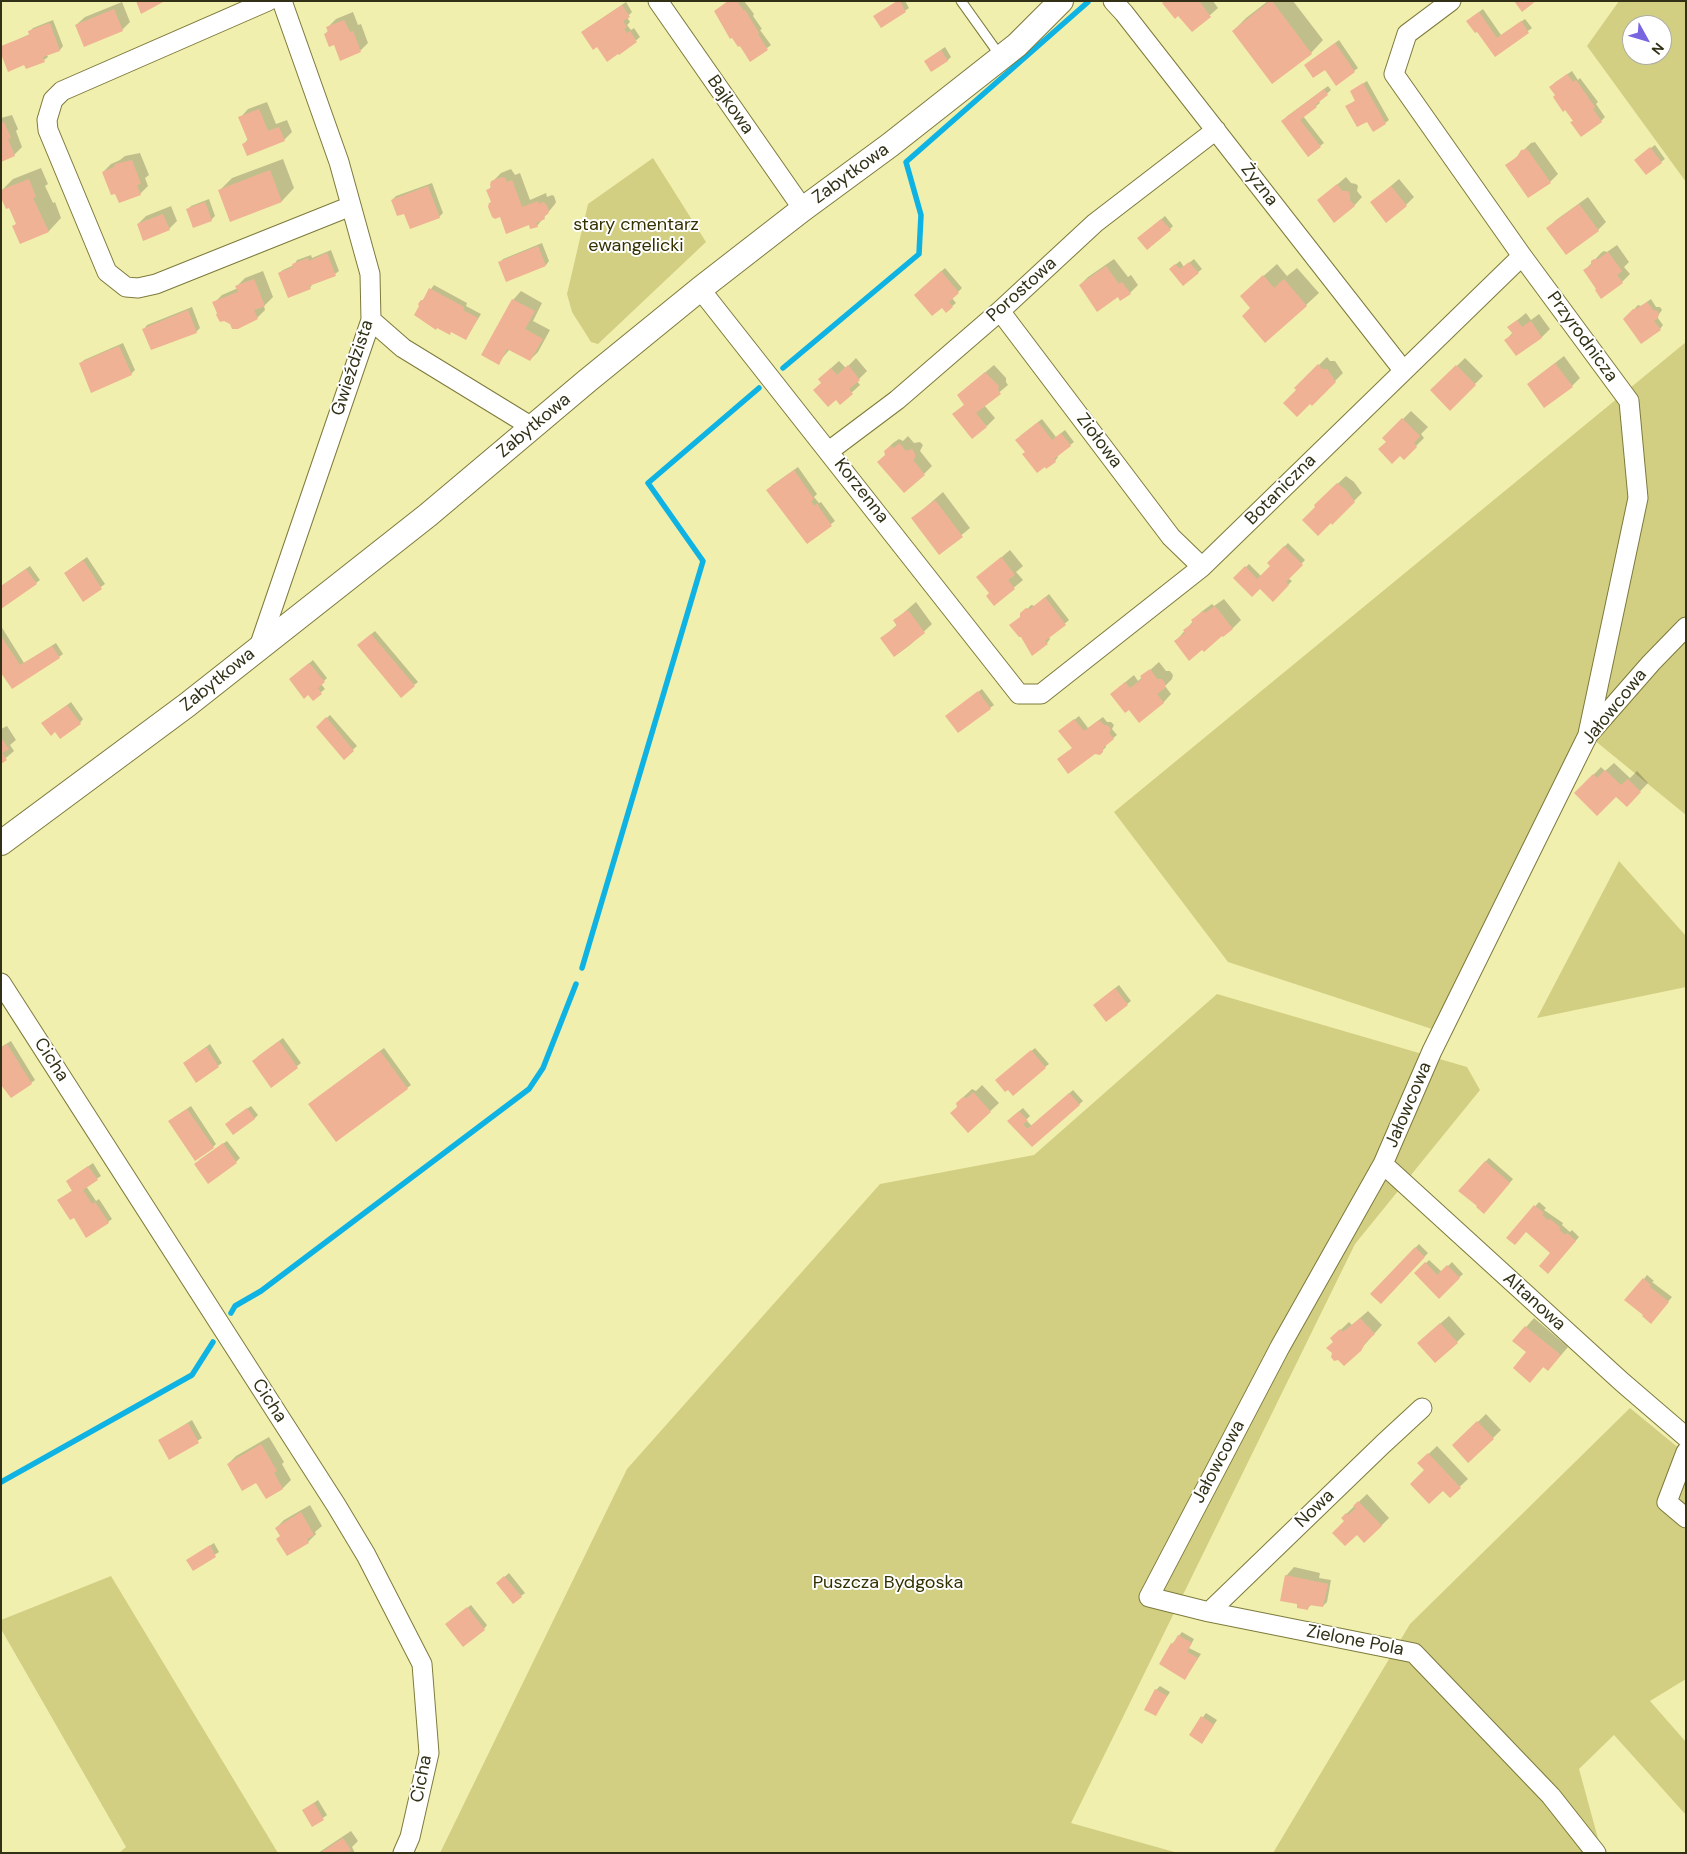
<!DOCTYPE html>
<html>
<head>
<meta charset="utf-8">
<style>
  body { margin:0 }
  #map { position:relative; width:1687px; height:1854px; overflow:hidden; background:#f1efae; font-family:"DM Sans",sans-serif }
  canvas { display:block }
  .frame { position:absolute; inset:0; border:2px solid #323117; pointer-events:none }
  .north { position:absolute; left:1622px; top:15px; width:50px; height:50px; box-sizing:border-box; background:#fff; border:1px solid #adada2; border-radius:50%; rotate:129deg; font-size:14px; font-weight:700; line-height:20px; text-align:center; color:#323117 }
  .north::after { content:''; display:block; margin:auto; width:18px; height:22px; background:#7866e0; clip-path:polygon(50% 0,100% 100%,50% 72%,0 100%) }
</style>
</head>
<body>
<div id="map">
<canvas width="1687" height="1854"></canvas>
<div class="frame"></div>
<div class="north">N</div>
</div>
<script>
const context = document.querySelector('canvas').getContext('2d');
context.lineJoin = 'round';
function paint(path, color) { context.fillStyle = color; context.fill(path, 'evenodd'); }
const poly = rows => new Path2D(rows.map(r => 'M' + r).join(''));
function stroke(path, color, width, dash) { context.strokeStyle = color; context.lineWidth = width; context.lineCap = dash ? 'butt' : 'round'; context.setLineDash(dash || []); context.stroke(path); }
function drawText(font, color, halo, rows, align = 'center') {
  context.font = font + ' "DM Sans",sans-serif'; context.lineWidth = 4; context.setLineDash([]); context.textBaseline = 'middle'; context.strokeStyle = halo; context.fillStyle = color; for (const [text, x, y, turn = 0] of rows) {
    context.save(); context.translate(x, y); context.rotate((+turn || 0) * Math.PI / 180); context.textAlign = isNaN(turn) ? turn : align; if (halo) context.strokeText(text, 0, 0); context.fillText(text, 0, 0); context.restore();
  }
}
const green = poly([
  [1619,1,1686,1,1686,182,1587,46],
  [1632,25,1662,25,1662,55,1632,55],
  [653,158,706,242,598,344,591,342,572,312,567,294,588,204],
  [1686,342,1686,815,1588,735,1435,1030,1228,962,1114,812],
  [1619,861,1686,936,1686,987,1537,1018],
  [1217,994,1467,1067,1480,1090,1355,1244,1071,1823,1178,1853,440,1853,627,1469,880,1184,1034,1155],
  [1630,1408,1686,1454,1686,1679,1650,1701,1686,1742,1686,1815,1614,1735,1579,1769,1602,1853,1273,1853,1410,1624],
  [111,1576,237,1785,278,1853,119,1853,126,1847,1,1629,1,1620]
]);
const shadow = poly([
  [728,1,744,1,754,14,753,16,762,29,760,30,771,45,751,60,732,36],
  [897,1,905,1,909,8,881,27],
  [1166,1,1213,1,1218,8,1192,31],
  [1268,1,1293,1,1323,40,1311,53,1233,31,1246,18],
  [122,2,130,22,122,30,76,25,85,17],
  [626,2,632,12,627,17,630,22,627,25,631,30,634,28,640,37,620,54,586,29],
  [1483,9,1501,35,1525,19,1532,28,1495,55,1472,17],
  [353,12,358,25,361,24,368,43,360,51,334,44,325,34,329,30,328,27,336,19],
  [53,20,63,46,60,50,47,55,48,57,44,60,26,68,25,64,1,47,30,34,29,32,33,28],
  [1339,40,1358,68,1354,71,1325,68,1309,62],
  [945,47,951,57,947,61,925,61],
  [1572,71,1578,80,1580,78,1598,102,1596,104,1605,117,1601,121,1574,121,1557,95,1554,83],
  [1367,81,1389,120,1385,123,1367,120,1347,106,1356,100,1351,91],
  [1328,86,1331,90,1319,101,1320,103,1316,106,1303,116,1324,143,1320,146,1286,117],
  [267,102,276,124,287,120,292,132,284,140,244,144,248,139,240,118,248,109],
  [12,115,18,129,16,131,22,147,14,155,1,160,1,118],
  [1535,142,1558,174,1550,182,1507,166,1531,143],
  [1655,145,1665,159,1661,162,1640,156],
  [140,153,149,175,145,178,148,186,140,194,103,172,111,164,120,160,125,156],
  [283,159,294,188,282,201,231,220,220,190,232,178],
  [41,168,48,184,45,186,53,203,55,202,61,218,49,231,20,242,17,223,1,191,13,179],
  [511,169,515,175,520,173,530,200,546,193,547,197,552,195,554,196,556,202,555,204,537,226,500,215,492,201,488,190,492,186,492,182,501,173],
  [1346,177,1351,183,1356,184,1358,186,1357,191,1362,197,1354,206,1319,200],
  [1399,179,1414,197,1406,205,1372,202],
  [432,183,443,213,439,217,411,228,405,212,392,200,396,196],
  [1588,197,1606,222,1598,230,1548,228,1556,220],
  [209,199,215,216,211,220,187,210,191,206],
  [171,206,177,221,169,229,138,224,146,216],
  [1165,216,1173,226,1170,229,1143,235],
  [542,243,549,261,546,265,507,281,500,263,503,259],
  [1617,245,1629,262,1624,267,1630,274,1622,282,1598,288,1585,270,1601,253,1604,251,1607,252],
  [331,250,339,271,335,274,313,283,310,288,279,273,283,270,294,265,297,260,311,255,312,258],
  [1114,259,1128,277,1131,275,1138,285,1130,293,1118,296,1080,285,1088,277],
  [1194,259,1202,269,1184,284,1175,265,1180,261,1184,267],
  [1277,264,1287,276,1297,268,1319,293,1306,305,1252,308,1241,296],
  [945,268,962,288,952,298,956,303,946,311,942,306,919,291],
  [263,271,273,297,264,306,265,310,257,318,231,323,219,319,214,303,222,295,238,288,237,286,245,278],
  [434,285,467,303,466,306,481,314,466,339,422,301],
  [521,291,542,303,533,321,550,330,538,352,530,360,510,349,498,363,483,355,513,300],
  [1651,299,1656,307,1660,307,1662,310,1657,317,1663,325,1660,329,1625,319,1638,305,1641,306],
  [192,307,200,328,196,332,144,329,147,325],
  [1526,313,1531,320,1539,314,1550,329,1542,337,1516,355,1506,340,1513,332,1509,327],
  [123,343,135,370,131,374,80,364,84,360],
  [1564,356,1580,378,1572,386,1528,384],
  [1327,357,1330,361,1335,361,1343,373,1312,404,1296,388],
  [856,358,867,371,857,381,860,385,840,403,819,379,839,361,846,368],
  [1465,358,1483,376,1450,409,1432,390],
  [994,365,1006,378,1006,382,1008,385,984,405,995,418,987,426,954,414,965,404,958,395],
  [1411,411,1428,427,1421,434,1424,438,1404,458,1384,438],
  [1042,419,1056,437,1065,430,1074,442,1057,455,1058,457,1055,461,1026,451,1020,436],
  [908,436,914,443,920,442,923,445,920,451,932,466,924,474,886,455,885,451,893,443,899,439,903,441],
  [798,467,817,494,814,497,819,503,821,502,835,521,807,543,771,486],
  [1346,476,1354,482,1362,493,1332,523,1315,505],
  [943,492,970,528,940,553,913,518],
  [1288,543,1305,560,1288,578,1292,581,1273,600,1260,587,1235,578,1249,564,1261,576,1271,566,1268,563],
  [1010,550,1023,566,1016,572,1023,580,994,604,991,593,978,577],
  [87,557,105,584,83,600,69,570],
  [30,566,40,580,36,583,1,586],
  [1049,594,1069,620,1049,637,1050,639,1047,643,1033,654,1021,616,1031,605,1035,606],
  [1224,599,1241,620,1233,628,1175,642,1201,612,1212,604,1214,606],
  [916,602,932,624,910,645,895,656,882,638,898,624,895,620],
  [1,626,24,663,56,643,63,654,59,657,1,670],
  [375,631,418,682,414,685,362,642],
  [313,660,327,678,321,684,325,689,313,699,294,676],
  [1159,662,1166,671,1170,671,1173,675,1172,679,1165,686,1171,694,1163,703,1129,708,1111,694,1134,675,1138,681],
  [982,689,994,705,990,708,947,716],
  [71,702,83,719,80,723,47,720],
  [330,715,357,746,344,758,321,723],
  [1079,716,1088,728,1103,717,1107,722,1111,722,1114,725,1112,729,1117,735,1106,744,1106,747,1099,754,1073,747,1064,728],
  [7,726,16,740,10,745,14,751,1,762,1,729],
  [1614,763,1630,778,1637,771,1648,783,1627,805,1616,795,1576,793,1601,767,1605,771],
  [1119,985,1131,1001,1127,1004,1094,1005],
  [283,1038,301,1063,272,1086,257,1057],
  [11,1041,35,1080,31,1083,1,1081,1,1047],
  [210,1044,222,1063,197,1081,184,1063],
  [384,1048,411,1085,407,1088,314,1100],
  [1035,1048,1049,1064,1045,1067,1000,1077],
  [982,1085,999,1103,969,1131,957,1103,972,1089,976,1091],
  [1073,1090,1083,1101,1032,1146,1012,1117,1023,1108,1030,1116,1026,1120,1032,1126],
  [191,1106,216,1144,213,1147,173,1118],
  [251,1106,258,1115,254,1119,230,1120],
  [227,1141,240,1158,236,1162,199,1160],
  [1489,1158,1513,1179,1488,1208,1485,1162],
  [93,1163,101,1176,86,1186,96,1201,99,1199,112,1219,108,1222,74,1216,58,1200,73,1190,67,1181],
  [1539,1202,1546,1208,1544,1210,1563,1223,1562,1225,1570,1232,1572,1230,1579,1237,1552,1268,1552,1253,1527,1231,1508,1237],
  [1419,1244,1428,1253,1381,1302,1372,1294],
  [1429,1260,1442,1272,1452,1262,1463,1274,1439,1297,1416,1273],
  [1647,1275,1654,1281,1652,1282,1672,1297,1654,1318,1644,1279],
  [1368,1311,1382,1325,1360,1350,1335,1341,1332,1338,1349,1322,1352,1325],
  [1449,1316,1465,1334,1457,1342,1427,1335],
  [1534,1318,1568,1347,1556,1361,1544,1366,1538,1373,1528,1352,1514,1341],
  [1486,1414,1501,1430,1469,1462,1453,1446],
  [192,1420,202,1438,170,1458,160,1440],
  [269,1437,284,1462,282,1464,291,1480,283,1488,266,1497,257,1481,228,1464,236,1456],
  [1437,1446,1468,1479,1450,1496,1419,1463],
  [1367,1494,1389,1518,1381,1526,1342,1518],
  [310,1505,322,1526,315,1532,316,1534,308,1542,281,1536,276,1528,284,1520],
  [214,1543,219,1552,193,1569,188,1560],
  [1294,1567,1320,1573,1319,1578,1331,1580,1327,1602,1323,1606,1312,1604,1307,1609,1299,1603,1286,1576],
  [509,1573,525,1593,521,1596,501,1580],
  [471,1605,487,1625,484,1629,450,1621],
  [1182,1632,1194,1639,1189,1648,1201,1654,1185,1678,1172,1644],
  [1160,1686,1170,1692,1155,1715,1156,1690],
  [1206,1713,1217,1720,1205,1738,1190,1735],
  [318,1800,327,1815,312,1826,303,1810],
  [351,1831,358,1841,352,1847,355,1853,318,1853]
]);
const stream = poly([
  [783,368,919,254,921,215,906,162,1088,2],
  [582,968,703,561,648,483,759,388],
  [231,1313,235,1306,261,1291,529,1089,543,1068,576,984],
  [1,1482,192,1375,213,1342]
]);
const building = poly([
  [136,1,165,1,141,14],
  [728,1,737,1,744,11,745,10,759,33,758,34,768,50,750,62,740,46,738,47,732,38,730,39,714,11],
  [897,1,900,1,906,12,881,28,873,16],
  [1165,1,1199,1,1211,17,1192,32,1178,16,1175,19,1162,3],
  [1270,1,1272,1,1312,54,1272,84,1232,31],
  [1514,1,1536,1,1522,12],
  [622,5,630,17,623,21,627,27,624,29,627,33,630,31,637,42,619,55,618,54,607,62,597,47,593,50,581,32],
  [114,9,123,31,84,47,75,25],
  [1479,12,1497,38,1521,21,1529,33,1495,57,1477,32,1475,33,1466,21],
  [344,20,350,32,353,31,361,52,340,61,334,45,329,47,324,34,328,32,326,27],
  [50,23,60,51,43,57,45,62,26,69,24,65,8,72,1,54,1,46,29,35,28,31],
  [1335,43,1355,72,1336,86,1325,70,1313,78,1304,65],
  [941,50,948,61,931,72,924,61],
  [1567,74,1573,82,1576,80,1595,107,1593,109,1602,122,1581,137,1570,122,1573,121,1565,110,1563,112,1553,97,1555,95,1549,87],
  [1363,83,1386,124,1373,132,1367,122,1357,127,1345,106,1355,101,1350,91],
  [1324,89,1328,95,1315,105,1317,107,1300,120,1321,147,1308,157,1281,121],
  [259,109,268,131,279,127,285,141,247,156,242,144,248,141,238,117],
  [4,122,11,138,8,139,15,156,1,162,1,123],
  [1650,147,1662,163,1646,175,1634,160],
  [1527,149,1551,183,1528,198,1505,165,1517,157,1521,150],
  [132,160,141,184,137,185,141,195,119,203,115,194,111,195,102,172,114,167,115,164],
  [270,170,282,202,230,222,218,190],
  [502,177,505,178,507,182,512,180,522,207,538,201,539,204,543,202,546,204,549,211,548,214,544,216,545,219,536,223,538,227,530,229,529,225,506,234,500,217,495,219,492,217,488,207,489,203,491,202,486,190,491,188,490,185,491,181],
  [29,179,36,197,33,198,49,232,20,244,12,226,16,224,9,208,6,209,1,198,1,190],
  [1337,184,1342,191,1348,191,1350,195,1350,200,1355,206,1334,223,1317,200],
  [428,186,440,218,410,229,404,214,397,216,391,200],
  [1391,186,1407,206,1386,223,1370,202],
  [205,202,212,221,193,228,186,209],
  [1579,204,1599,231,1566,255,1546,228],
  [163,214,170,230,143,241,137,224],
  [1161,219,1171,230,1147,250,1137,238],
  [538,246,546,266,506,282,498,262],
  [1608,252,1622,271,1617,275,1623,283,1601,299,1595,290,1596,289,1583,270,1591,265,1591,261,1594,259,1598,259],
  [327,253,336,276,309,286,311,289,288,298,278,273,293,267,292,264,308,258,309,261],
  [1189,262,1199,273,1183,286,1169,269,1175,264,1180,269],
  [1106,266,1119,284,1122,282,1131,294,1120,301,1118,297,1097,312,1079,285],
  [941,271,959,293,949,302,953,307,946,313,942,308,932,316,914,295],
  [1263,275,1274,288,1284,279,1307,306,1265,343,1242,316,1250,308,1240,296],
  [254,279,265,306,254,310,258,319,238,329,232,329,230,324,224,321,220,322,216,315,217,313,212,302,238,292,235,286],
  [429,288,464,307,463,310,478,318,466,340,451,332,450,335,437,328,436,330,414,315,419,306,418,304,421,300,423,300],
  [512,299,535,311,525,329,543,339,530,361,507,349,499,365,481,355],
  [1647,302,1653,310,1657,311,1659,314,1658,318,1654,321,1661,330,1641,344,1623,319,1633,309,1636,309],
  [188,310,197,333,151,350,142,329],
  [1517,320,1522,327,1531,321,1542,338,1516,356,1504,340,1513,334,1507,327],
  [119,346,132,375,91,393,79,363],
  [1555,363,1573,387,1544,408,1527,384],
  [1318,364,1322,369,1327,369,1336,382,1312,406,1310,404,1297,417,1283,403,1296,390,1294,388],
  [848,365,860,380,849,389,853,394,840,405,836,400,828,407,813,390,821,383,818,379,831,368,837,375],
  [1456,365,1476,385,1450,411,1430,390],
  [985,372,999,386,998,390,1001,394,976,413,987,427,972,439,952,414,964,405,957,395],
  [1402,418,1420,436,1414,443,1417,447,1404,460,1400,456,1392,464,1378,449,1386,442,1382,438],
  [1038,422,1052,440,1061,433,1071,446,1054,459,1056,462,1046,469,1045,467,1037,473,1022,454,1025,452,1015,440],
  [899,443,906,451,912,449,915,454,915,458,913,460,925,475,904,493,877,462,885,455,884,451,890,446,894,448],
  [794,470,814,499,811,501,814,506,818,503,818,506,832,526,807,544,766,490],
  [1337,483,1346,490,1355,502,1332,525,1331,523,1318,536,1302,520,1315,507,1314,505],
  [935,500,963,537,939,555,911,518],
  [1284,546,1303,565,1286,582,1289,585,1273,602,1260,589,1252,597,1233,578,1245,566,1257,579,1270,566,1267,563],
  [1001,557,1015,575,1008,580,1015,589,994,606,986,596,989,593,976,577],
  [83,560,102,589,83,602,64,573],
  [26,569,37,584,1,609,1,586],
  [1045,597,1066,625,1045,641,1048,644,1032,656,1021,637,1019,637,1009,625,1020,617,1020,613,1026,608,1030,609],
  [1215,606,1233,629,1223,637,1222,636,1204,652,1202,650,1189,661,1174,641,1185,633,1183,630,1193,623,1191,620,1203,611,1205,613],
  [908,610,925,633,894,657,880,638,897,626,893,620],
  [371,634,415,686,401,698,357,645],
  [1,636,20,665,52,646,60,658,12,689,1,673],
  [309,663,325,682,318,688,322,694,313,701,308,695,304,699,289,679],
  [1150,669,1157,679,1162,679,1165,683,1165,688,1157,694,1164,703,1139,723,1129,710,1125,713,1110,694,1125,682,1130,688,1142,679,1140,676],
  [978,691,991,709,958,733,945,716],
  [67,705,81,724,60,739,55,732,51,736,41,723],
  [326,717,354,751,344,760,316,727],
  [1074,719,1084,731,1099,720,1104,725,1107,725,1111,729,1109,733,1114,739,1103,748,1103,752,1100,755,1095,754,1068,774,1057,759,1072,748,1058,731],
  [1,738,9,749,2,753,7,760,1,764],
  [1605,770,1621,785,1628,779,1641,792,1627,807,1616,797,1597,816,1574,793,1593,774,1597,778],
  [1115,988,1128,1005,1106,1022,1093,1005],
  [279,1041,298,1068,271,1088,252,1061],
  [7,1044,32,1084,11,1098,1,1085,1,1048],
  [206,1047,219,1067,196,1083,183,1063],
  [1031,1050,1046,1068,1013,1096,1008,1090,1005,1092,995,1080],
  [380,1051,408,1089,336,1142,308,1104],
  [973,1092,991,1112,968,1133,950,1113,957,1107,956,1103,963,1097,967,1098],
  [1069,1093,1080,1105,1032,1147,1007,1121,1019,1111,1028,1121,1023,1124,1027,1129],
  [247,1108,255,1119,233,1135,225,1124],
  [187,1109,214,1148,195,1161,168,1121],
  [223,1143,237,1163,208,1184,194,1164],
  [1485,1161,1510,1183,1484,1214,1476,1207,1477,1206,1458,1191],
  [88,1166,98,1180,83,1190,92,1204,95,1202,109,1223,86,1238,74,1218,70,1220,57,1200,72,1191,66,1181],
  [1534,1205,1544,1213,1542,1215,1548,1220,1550,1219,1561,1228,1559,1229,1565,1235,1567,1233,1576,1241,1548,1274,1539,1266,1550,1253,1526,1232,1515,1245,1506,1238],
  [1415,1247,1425,1257,1381,1304,1370,1294],
  [1425,1262,1437,1275,1447,1265,1460,1278,1439,1299,1414,1273],
  [1643,1278,1651,1285,1650,1287,1669,1302,1651,1324,1642,1316,1643,1315,1624,1300],
  [1360,1318,1375,1334,1366,1342,1361,1351,1344,1366,1338,1360,1334,1361,1331,1357,1332,1353,1326,1348,1333,1342,1330,1338,1340,1329,1343,1332],
  [1440,1323,1458,1343,1435,1363,1417,1343],
  [1525,1326,1561,1355,1548,1371,1543,1367,1530,1383,1513,1368,1526,1352,1512,1341],
  [1477,1421,1494,1439,1468,1463,1452,1445],
  [188,1423,199,1443,169,1460,158,1440],
  [261,1444,277,1471,274,1473,283,1489,266,1499,256,1483,242,1491,227,1464],
  [1428,1453,1461,1488,1450,1498,1443,1491,1429,1504,1410,1484,1424,1470,1417,1463],
  [1358,1501,1382,1526,1364,1543,1357,1535,1345,1546,1332,1533,1344,1521,1341,1518,1346,1513,1348,1515,1356,1508,1353,1506],
  [301,1512,314,1535,307,1539,309,1543,287,1556,276,1539,280,1536,275,1528],
  [210,1545,216,1557,193,1571,186,1560],
  [1285,1575,1328,1584,1323,1607,1309,1605,1308,1610,1297,1608,1297,1604,1280,1601],
  [504,1576,522,1597,513,1604,496,1583],
  [467,1607,485,1630,463,1647,445,1624],
  [1178,1635,1192,1643,1187,1652,1198,1658,1185,1680,1159,1664,1171,1643,1173,1644],
  [1155,1689,1167,1696,1156,1716,1144,1710],
  [1201,1716,1214,1725,1202,1744,1189,1735],
  [314,1803,324,1820,312,1827,302,1810],
  [343,1838,351,1850,346,1853,320,1853]
]);
const service = poly([
  [961,1,1001,57]
]);
const minor = poly([
  [268,1,62,91,53,100,47,120,48,130,107,272,126,287,138,288,156,284,351,206],
  [658,1,803,209],
  [1113,1,1124,13,1403,370],
  [1451,1,1407,34,1394,74,1522,256,1629,401,1638,498,1588,734],
  [700,289,1019,694,1041,694,1202,567,1522,256],
  [1000,311,1171,537,1202,567],
  [371,320,403,348,532,427],
  [829,451,897,400,1000,311,1095,223,1216,130],
  [259,647,371,320,370,274,339,162,282,1],
  [1,983,336,1505,366,1555,422,1664,429,1753,410,1837,403,1853],
  [1383,1164,1622,1382,1686,1437],
  [1686,1452,1667,1502,1686,1518],
  [1209,1612,1383,1444,1422,1408],
  [1596,1853,1551,1796,1414,1653,1209,1612,1149,1597,1280,1347,1383,1164,1432,1051,1588,735,1651,663,1686,627]
]);
const tertiary = poly([
  [1,843,187,705,428,515,587,381,700,289,803,209,890,145,1017,45,1061,1]
]);
const streetNames = [
  ["Bajkowa",730,105,55],
  ["Zabytkowa",851,174,-36],
  ["Żyzna",1259,185,52],
  ["Porostowa",1022,290,-42],
  ["Przyrodnicza",1582,337,54],
  ["Gwieździsta",353,368,-72],
  ["Zabytkowa",534,426,-40],
  ["Ziołowa",1099,441,53],
  ["Botaniczna",1281,490,-45],
  ["Korzenna",861,491,52],
  ["Zabytkowa",218,680,-39],
  ["Jałowcowa",1615,707,-51],
  ["Cicha",51,1060,57],
  ["Jałowcowa",1409,1105,-67],
  ["Altanowa",1534,1302,42],
  ["Cicha",269,1401,57],
  ["Jałowcowa",1219,1462,-62],
  ["Nowa",1315,1509,-44],
  ["Zielone Pola",1355,1641,11],
  ["Cicha",422,1779,-79]
];
const parkNames = [
  ["stary cmentarz",636,225],
  ["ewangelicki",636,246],
  ["Puszcza Bydgoska",888,1583]
];
paint(green, '#d2cf83');
paint(shadow, '#0003');
stroke(stream, '#0fb3e3', 5.5);
paint(building, '#f0b295');
stroke(service, '#7d7a3c', 11);
stroke(minor, '#7d7a3c', 21);
stroke(tertiary, '#7d7a3c', 26);
stroke(service, '#fff', 9);
stroke(minor, '#fff', 19);
stroke(tertiary, '#fff', 24);
drawText('18px', '#323117', '#fff', streetNames);
drawText('18px', '#343100', '#fff', parkNames);
</script>
</body>
</html>
